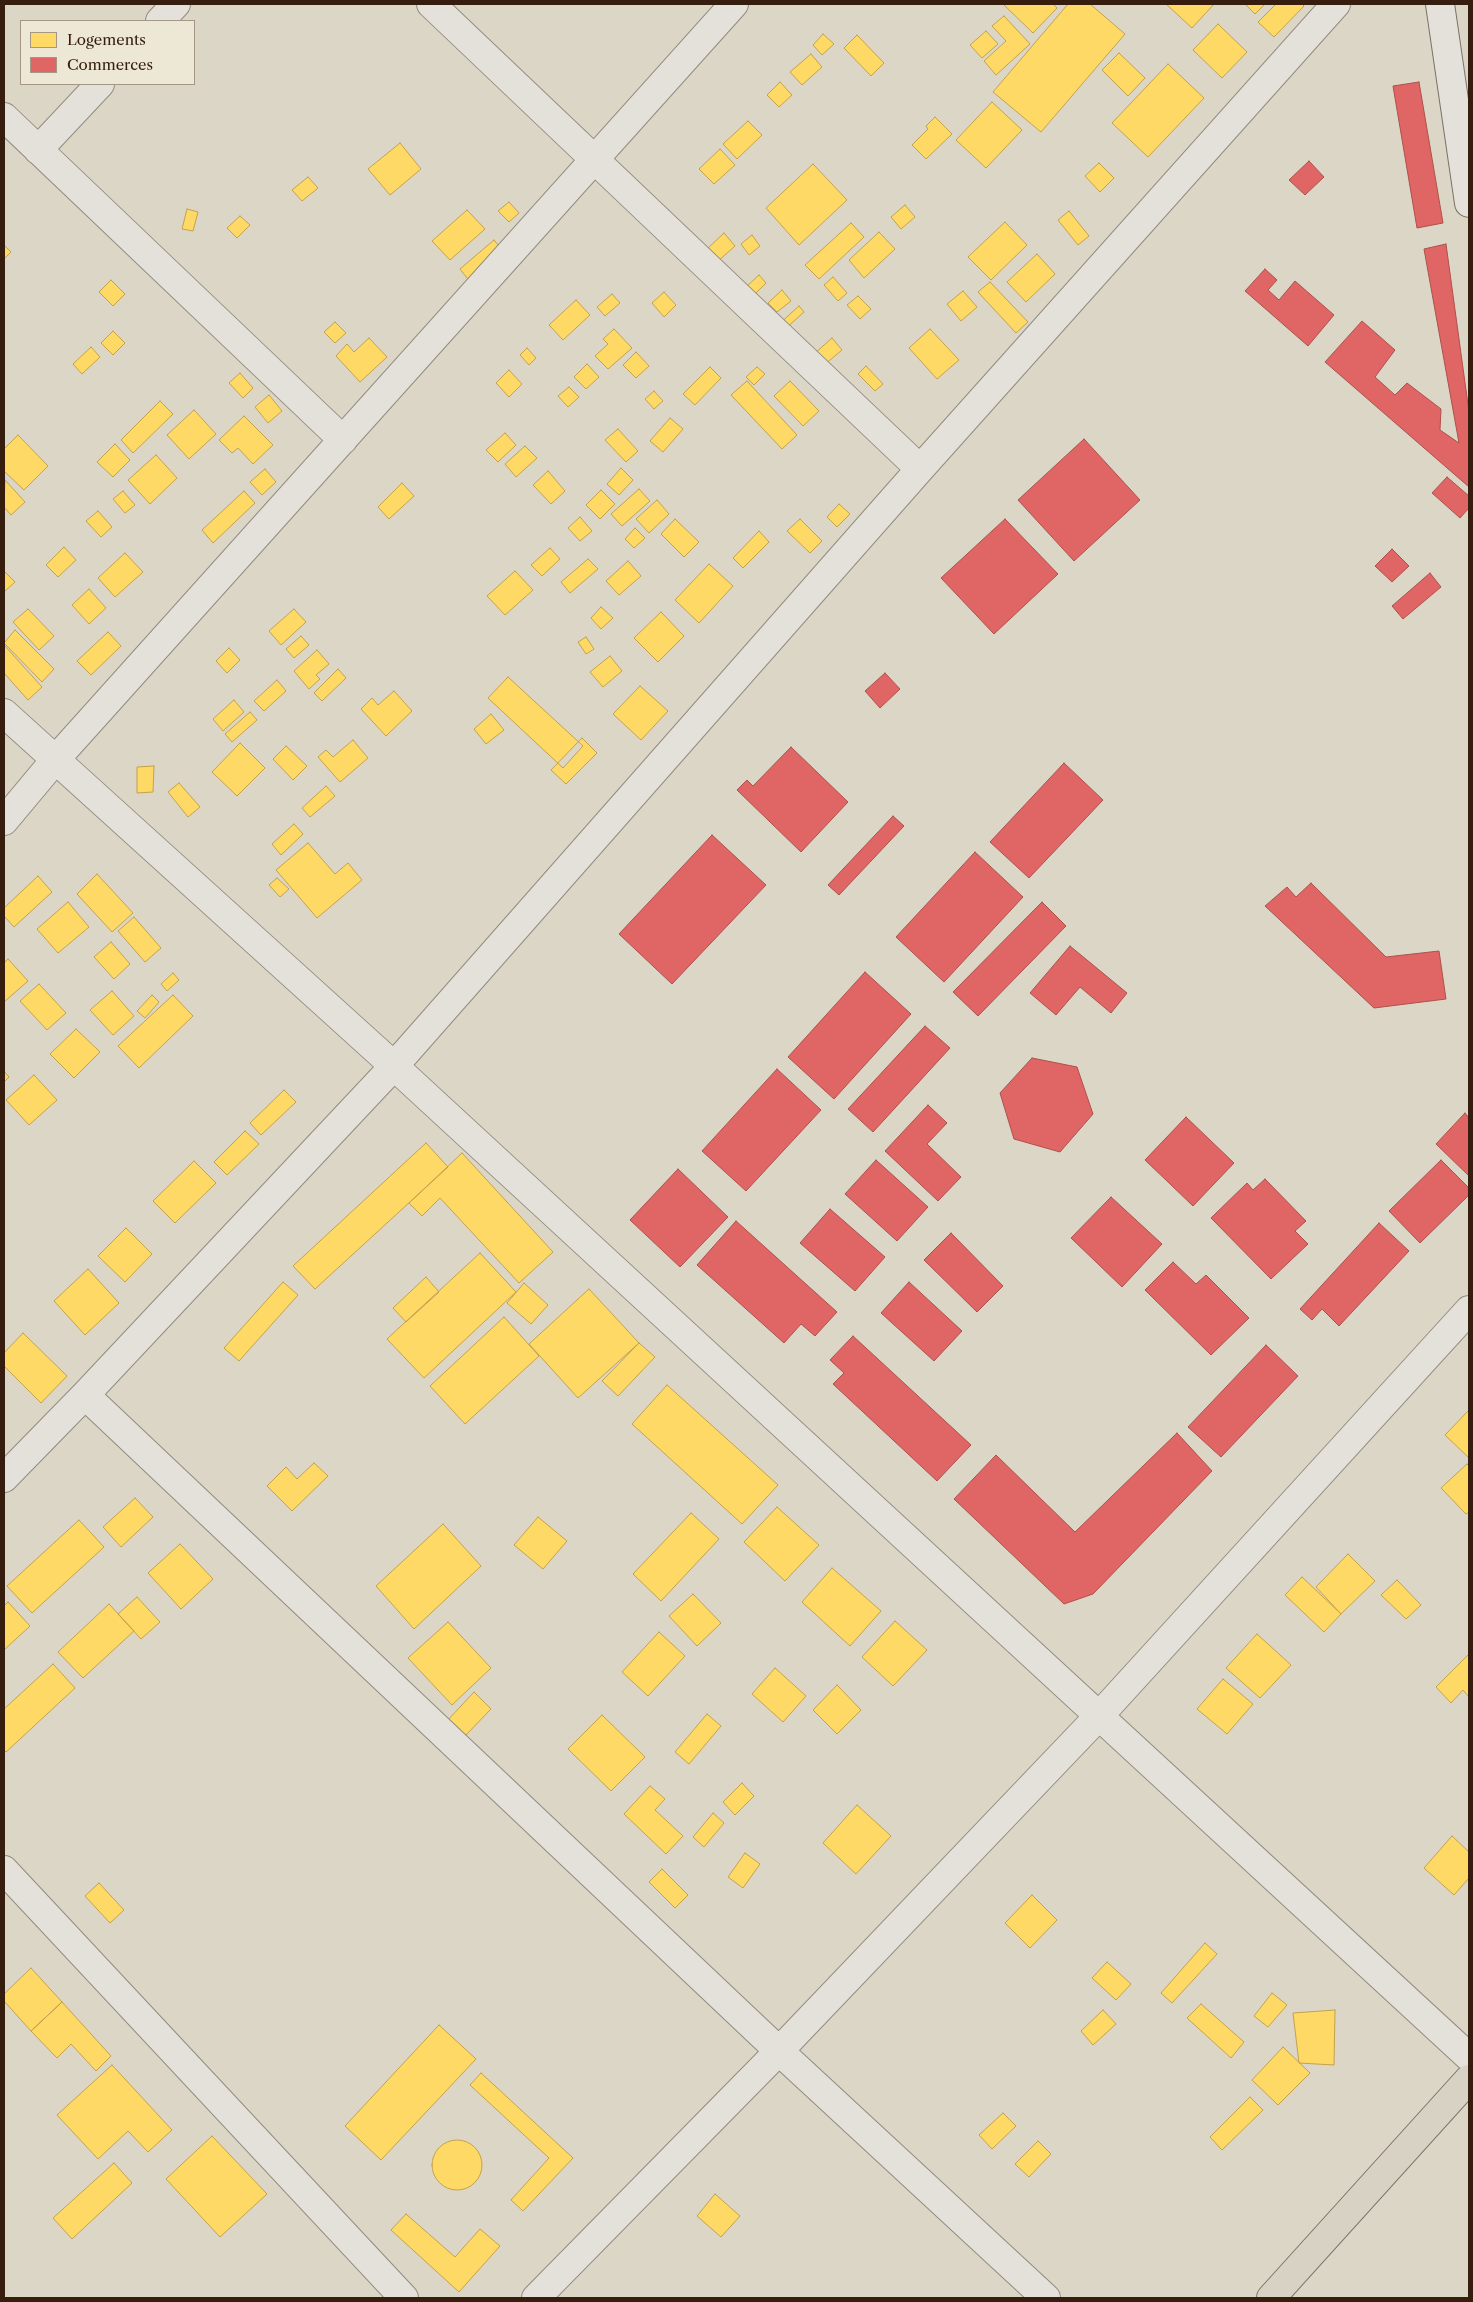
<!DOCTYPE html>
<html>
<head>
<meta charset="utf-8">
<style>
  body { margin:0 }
  #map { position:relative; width:1473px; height:2302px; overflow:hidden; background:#dcd6c6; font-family:"Libre Caslon Text",serif }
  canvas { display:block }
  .frame { position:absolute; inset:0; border:5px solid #371d0d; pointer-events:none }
  .legend { position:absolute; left:20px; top:20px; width:175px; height:65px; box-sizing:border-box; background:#ede8d5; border:1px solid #a49785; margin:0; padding:6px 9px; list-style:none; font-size:15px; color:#371d0d }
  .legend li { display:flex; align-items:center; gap:10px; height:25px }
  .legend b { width:25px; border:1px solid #a49785 }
</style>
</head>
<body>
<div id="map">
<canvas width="1473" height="2302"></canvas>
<div class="frame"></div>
<ul class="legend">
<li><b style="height:14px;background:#ffd966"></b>Logements</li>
<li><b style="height:14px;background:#e06666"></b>Commerces</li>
</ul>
</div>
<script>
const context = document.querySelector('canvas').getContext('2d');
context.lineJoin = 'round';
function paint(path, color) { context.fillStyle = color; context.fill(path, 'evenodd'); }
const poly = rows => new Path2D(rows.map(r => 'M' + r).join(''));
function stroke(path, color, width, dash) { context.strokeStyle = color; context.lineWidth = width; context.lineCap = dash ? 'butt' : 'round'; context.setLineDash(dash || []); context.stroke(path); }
const homes = poly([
  [1003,4,1053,4,1057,8,1033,33,1003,4],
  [1068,4,1090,4,1125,34,1041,132,993,92,1068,4],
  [1166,4,1214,4,1192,28,1166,4],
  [1245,4,1265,4,1255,14,1245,4],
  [1276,4,1302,4,1304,6,1274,37,1258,22,1276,4],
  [1004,16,1030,44,996,75,984,61,1006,41,992,26,1004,16],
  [1218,24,1247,52,1222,78,1193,50,1218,24],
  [986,31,998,44,982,58,970,45,986,31],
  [823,34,834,44,822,55,813,45,823,34],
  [857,35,884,63,871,76,844,48,857,35],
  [1119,53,1145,78,1128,96,1102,70,1119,53],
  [811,54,822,67,802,85,790,72,811,54],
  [1168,64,1204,98,1148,157,1112,123,1168,64],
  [780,82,792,95,779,107,767,95,780,82],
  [992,102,1022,130,986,168,956,140,992,102],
  [935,117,952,134,926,159,912,145,928,129,926,126,935,117],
  [748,121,762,135,737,159,723,144,748,121],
  [400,143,421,169,390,195,368,169,400,143],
  [720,149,735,165,714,184,699,169,720,149],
  [1099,163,1114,178,1100,192,1085,176,1099,163],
  [813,164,847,200,799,245,766,208,813,164],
  [308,177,318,188,302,201,292,190,308,177],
  [509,202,519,213,509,222,498,211,509,202],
  [905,205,915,217,901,229,891,217,905,205],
  [187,209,198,212,193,231,182,229,187,209],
  [467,210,485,229,450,260,432,241,467,210],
  [1069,211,1089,236,1078,245,1058,220,1069,211],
  [240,216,250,225,237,238,227,228,240,216],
  [1005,222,1027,245,991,280,968,257,1005,222],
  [851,223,864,237,819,279,805,265,851,223],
  [879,232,895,249,864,278,849,260,879,232],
  [724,233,735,246,717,262,706,250,724,233],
  [752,235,760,246,749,255,741,244,752,235],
  [494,240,505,254,471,283,460,269,494,240],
  [4,245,11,252,4,259,4,245],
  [1037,254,1055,274,1026,302,1007,282,1037,254],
  [759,275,766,283,753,296,745,288,759,275],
  [833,277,847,293,838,301,824,285,833,277],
  [111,280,125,294,113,306,99,292,111,280],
  [990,282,1028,322,1016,333,978,292,990,282],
  [782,290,791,301,777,312,768,303,782,290],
  [963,291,977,307,961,321,947,304,963,291],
  [664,292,676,305,664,317,652,303,664,292],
  [612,294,620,303,605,316,597,307,612,294],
  [858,296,871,309,860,319,847,305,858,296],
  [576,300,590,315,563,340,549,325,576,300],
  [799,306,804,312,784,330,779,324,799,306],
  [335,322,346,333,335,343,324,332,335,322],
  [614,329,632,348,608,369,595,356,608,344,603,339,614,329],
  [930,329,959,360,937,379,909,348,930,329],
  [113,331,125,343,113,355,101,343,113,331],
  [369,338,387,357,360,382,336,356,347,344,354,352,369,338],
  [832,338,842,350,824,365,814,354,832,338],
  [91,347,100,357,82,374,73,364,91,347],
  [527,348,536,358,529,365,520,355,527,348],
  [636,352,649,366,636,378,623,365,636,352],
  [587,364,599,377,586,389,574,377,587,364],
  [866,366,883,384,875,391,858,374,866,366],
  [710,367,721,378,695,405,683,394,710,367],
  [757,367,765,374,754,385,746,377,757,367],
  [509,370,522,384,509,397,496,383,509,370],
  [240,373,253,388,243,398,229,383,240,373],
  [747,381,797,435,782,449,731,395,747,381],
  [790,381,819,411,803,426,774,396,790,381],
  [569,387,579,397,568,407,558,396,569,387],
  [654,391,663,401,654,409,645,399,654,391],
  [269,395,282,411,268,423,255,407,269,395],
  [160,401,173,414,133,453,121,440,160,401],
  [194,410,216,434,189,459,167,435,194,410],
  [244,416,273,445,253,464,238,448,232,453,219,440,244,416],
  [670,418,683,429,663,452,650,441,670,418],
  [618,429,638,451,626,462,605,440,618,429],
  [505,433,516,445,498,462,486,450,505,433],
  [18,435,48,466,24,490,4,471,4,449,18,435],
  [115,444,130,460,113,477,97,462,115,444],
  [525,446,537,458,516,477,505,464,525,446],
  [156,455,177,478,150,504,128,480,156,455],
  [621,468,633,480,619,495,607,484,621,468],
  [265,469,276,482,262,495,250,482,265,469],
  [548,471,565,491,551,504,533,485,548,471],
  [5,480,25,502,11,515,4,507,5,480],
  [402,483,414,496,389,519,378,507,402,483],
  [639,489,650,501,622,526,611,514,639,489],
  [601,490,615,504,600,519,586,505,601,490],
  [123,491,135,505,125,513,113,499,123,491],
  [244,491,255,503,213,543,202,530,244,491],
  [657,500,669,514,649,533,636,519,657,500],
  [839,504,850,514,837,527,827,517,839,504],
  [98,511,112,527,101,537,86,521,98,511],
  [580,517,592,531,580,541,568,528,580,517],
  [675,519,699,542,684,557,661,534,675,519],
  [800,519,822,541,810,553,787,531,800,519],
  [635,528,645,538,634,548,625,539,635,528],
  [759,531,769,542,743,568,733,558,759,531],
  [64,547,76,560,58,577,46,565,64,547],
  [550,548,560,559,542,576,531,565,550,548],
  [125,553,143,572,115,597,98,578,125,553],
  [588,559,598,569,570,593,561,582,588,559],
  [628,561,641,576,619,595,606,581,628,561],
  [709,564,733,586,699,623,675,600,709,564],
  [4,571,15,582,4,592,4,571],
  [515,571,533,590,505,615,487,596,515,571],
  [89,589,106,608,89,624,72,605,89,589],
  [601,607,613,618,601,629,591,618,601,607],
  [28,609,54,636,39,650,13,622,28,609],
  [294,609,306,622,281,645,269,631,294,609],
  [661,612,684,636,658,662,634,638,661,612],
  [15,630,54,669,42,682,4,643,15,630],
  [108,632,121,646,91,675,77,661,108,632],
  [301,636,309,645,294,658,286,649,301,636],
  [586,637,594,649,586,654,578,642,586,637],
  [4,645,42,687,28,700,4,673,4,645],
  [229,648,240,660,227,673,216,661,229,648],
  [317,650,329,664,316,675,320,679,309,689,294,671,317,650],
  [610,656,622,671,603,687,590,672,610,656],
  [338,669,346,678,322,701,314,693,338,669],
  [508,677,583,746,563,768,488,698,508,677],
  [277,680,286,691,264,711,254,701,277,680],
  [640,686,668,711,641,740,613,714,640,686],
  [394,691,412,711,386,736,361,709,372,698,378,705,394,691],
  [234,700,244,712,223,731,213,719,234,700],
  [250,712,257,720,232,742,225,734,250,712],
  [491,714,504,730,486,744,474,729,491,714],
  [582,738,597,753,566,784,551,770,582,738],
  [353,740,368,758,340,782,318,757,326,750,333,757,353,740],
  [240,743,265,768,237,796,212,772,240,743],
  [286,746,307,766,293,780,273,759,286,746],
  [154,766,153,792,137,793,137,767,154,766],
  [179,783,200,807,188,817,168,792,179,783],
  [326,786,335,796,310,817,302,808,326,786],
  [294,824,303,834,281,855,272,844,294,824],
  [308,843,335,874,348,863,362,880,317,918,276,870,308,843],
  [97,874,133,913,112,932,77,894,97,874],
  [38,876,52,892,14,927,4,916,4,908,38,876],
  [277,878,289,889,280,897,269,885,277,878],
  [68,902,89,927,58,953,37,929,68,902],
  [134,917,161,948,145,962,118,931,134,917],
  [111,942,130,964,114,979,94,957,111,942],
  [8,959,28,981,4,1002,4,963,8,959],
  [173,973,179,980,167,991,161,984,173,973],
  [39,984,66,1013,47,1030,20,1001,39,984],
  [112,991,134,1016,113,1035,90,1010,112,991],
  [152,995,159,1002,145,1018,137,1011,152,995],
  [173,995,193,1016,139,1068,118,1046,173,995],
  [76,1029,100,1052,74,1078,50,1054,76,1029],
  [4,1071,9,1077,4,1082,4,1071],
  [34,1075,57,1100,29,1125,6,1100,34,1075],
  [284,1090,296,1102,261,1135,250,1123,284,1090],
  [245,1131,259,1144,227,1175,214,1162,245,1131],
  [426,1143,448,1167,315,1289,293,1266,426,1143],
  [462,1153,553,1252,519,1283,440,1198,422,1216,409,1203,462,1153],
  [194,1161,216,1183,175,1223,153,1201,194,1161],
  [126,1228,152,1254,125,1282,98,1256,126,1228],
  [480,1253,516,1292,424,1378,387,1339,480,1253],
  [88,1269,119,1303,85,1335,54,1301,88,1269],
  [426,1277,439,1292,406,1322,393,1308,426,1277],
  [283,1282,298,1295,239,1361,224,1348,283,1282],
  [524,1283,548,1305,531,1324,507,1303,524,1283],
  [589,1289,639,1343,578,1398,529,1344,589,1289],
  [504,1317,539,1356,465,1424,430,1386,504,1317],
  [23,1333,67,1376,41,1403,4,1366,4,1353,23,1333],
  [639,1343,655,1357,618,1396,602,1381,639,1343],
  [667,1385,778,1485,742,1524,632,1424,667,1385],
  [1469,1410,1469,1458,1445,1435,1469,1410],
  [314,1463,328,1476,292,1511,267,1486,286,1467,297,1479,314,1463],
  [1467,1464,1469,1466,1469,1512,1466,1514,1441,1488,1467,1464],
  [135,1498,153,1517,121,1547,103,1527,135,1498],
  [777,1507,819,1545,785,1581,744,1542,777,1507],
  [691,1513,719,1539,661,1601,633,1574,691,1513],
  [538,1517,567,1541,543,1569,514,1545,538,1517],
  [79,1520,104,1547,32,1613,7,1586,79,1520],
  [443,1524,481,1566,414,1629,376,1586,443,1524],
  [180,1544,213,1579,181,1609,148,1573,180,1544],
  [1348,1554,1375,1581,1341,1614,1316,1587,1348,1554],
  [832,1568,881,1611,850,1646,802,1602,832,1568],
  [1302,1577,1341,1614,1324,1632,1285,1595,1302,1577],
  [1397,1580,1421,1605,1406,1619,1381,1595,1397,1580],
  [693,1594,721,1623,697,1646,669,1616,693,1594],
  [137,1597,160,1622,141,1639,118,1614,137,1597],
  [8,1602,30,1626,4,1650,4,1606,8,1602],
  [109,1604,134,1631,83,1678,58,1652,109,1604],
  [895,1621,927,1650,893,1686,862,1657,895,1621],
  [448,1622,491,1668,452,1705,408,1658,448,1622],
  [659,1632,685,1656,648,1696,622,1672,659,1632],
  [1257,1634,1291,1665,1260,1698,1226,1668,1257,1634],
  [1469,1654,1469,1697,1463,1690,1451,1703,1436,1687,1469,1654],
  [53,1664,75,1688,6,1752,4,1750,4,1709,53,1664],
  [775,1668,806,1696,783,1722,752,1694,775,1668],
  [1223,1679,1253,1704,1227,1734,1197,1709,1223,1679],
  [837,1685,861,1710,837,1734,813,1710,837,1685],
  [474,1692,491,1709,464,1737,447,1721,474,1692],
  [707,1714,721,1726,689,1764,675,1752,707,1714],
  [602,1715,645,1757,611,1791,568,1749,602,1715],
  [742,1783,754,1796,735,1815,723,1802,742,1783],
  [650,1786,665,1799,655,1810,683,1836,666,1854,624,1814,650,1786],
  [857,1805,891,1836,856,1874,823,1843,857,1805],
  [713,1813,724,1823,704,1847,693,1837,713,1813],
  [1452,1836,1469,1852,1469,1878,1454,1895,1424,1868,1452,1836],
  [745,1853,760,1864,743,1888,728,1877,745,1853],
  [662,1869,688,1895,675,1908,649,1882,662,1869],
  [99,1883,124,1910,110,1923,85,1896,99,1883],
  [1032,1895,1057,1920,1030,1948,1005,1923,1032,1895],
  [1205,1943,1217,1954,1172,2003,1161,1993,1205,1943],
  [1107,1962,1131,1984,1116,2000,1092,1978,1107,1962],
  [31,1968,62,2002,31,2031,4,2001,4,1994,31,1968],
  [1272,1993,1287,2005,1268,2027,1254,2016,1272,1993],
  [62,2002,111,2056,96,2071,71,2044,57,2058,31,2031,62,2002],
  [1201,2004,1244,2042,1231,2058,1187,2018,1201,2004],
  [1103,2010,1116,2024,1093,2045,1081,2031,1103,2010],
  [1335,2010,1334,2065,1299,2063,1293,2013,1335,2010],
  [439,2025,476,2059,381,2160,345,2126,439,2025],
  [1283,2047,1310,2073,1278,2105,1252,2080,1283,2047],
  [112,2065,172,2130,148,2152,128,2131,98,2159,57,2115,112,2065],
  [481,2073,573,2158,523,2211,511,2200,549,2158,470,2085,481,2073],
  [1250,2097,1263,2110,1222,2150,1210,2137,1250,2097],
  [1003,2113,1016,2126,992,2149,979,2135,1003,2113],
  [212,2136,267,2194,220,2237,166,2179,212,2136],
  '432 2165a25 25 0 1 1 50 0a25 25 0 1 1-50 0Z',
  [1038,2141,1051,2154,1029,2177,1015,2164,1038,2141],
  [114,2163,132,2183,72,2239,53,2218,114,2163],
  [715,2194,740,2216,721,2237,697,2216,715,2194],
  [406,2214,455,2257,480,2229,500,2246,459,2292,391,2230,406,2214]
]);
const shops = poly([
  [1419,82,1443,223,1417,228,1393,86,1419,82],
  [1309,161,1324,177,1305,195,1289,180,1309,161],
  [1446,244,1469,412,1469,487,1325,362,1362,321,1395,350,1375,377,1395,395,1407,383,1441,409,1440,430,1459,443,1424,249,1446,244],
  [1265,269,1277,280,1268,290,1279,300,1295,281,1334,315,1308,346,1245,291,1265,269],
  [1084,439,1140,500,1074,561,1018,500,1084,439],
  [1447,477,1469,496,1469,508,1460,518,1432,493,1447,477],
  [1005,519,1058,574,994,634,941,578,1005,519],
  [1392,549,1409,566,1392,582,1375,566,1392,549],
  [1430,573,1441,587,1403,619,1392,606,1430,573],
  [885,673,900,689,880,708,865,691,885,673],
  [791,747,848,802,801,852,737,790,747,780,753,786,791,747],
  [1064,763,1103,800,1029,878,990,842,1064,763],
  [893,816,904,826,839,895,828,885,893,816],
  [712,835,766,885,672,984,619,934,712,835],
  [975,852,1023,897,944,982,896,937,975,852],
  [1311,883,1386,957,1439,951,1446,999,1374,1008,1265,906,1287,887,1296,897,1311,883],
  [1042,902,1066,926,978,1016,953,992,1042,902],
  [1070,946,1127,993,1111,1013,1080,987,1056,1015,1030,993,1070,946],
  [865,972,911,1014,834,1099,788,1057,865,972],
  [925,1026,950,1048,873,1132,848,1109,925,1026],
  [1032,1058,1077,1067,1093,1114,1060,1152,1014,1139,1000,1093,1032,1058],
  [777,1069,821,1110,746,1191,702,1151,777,1069],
  [928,1105,947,1123,927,1144,961,1177,938,1201,885,1151,928,1105],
  [1465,1113,1469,1118,1469,1176,1436,1144,1465,1113],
  [1186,1117,1234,1163,1193,1206,1145,1160,1186,1117],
  [876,1160,928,1207,897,1241,845,1194,876,1160],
  [1441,1160,1469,1188,1469,1195,1420,1243,1389,1211,1441,1160],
  [678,1169,728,1217,680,1267,630,1220,678,1169],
  [1265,1179,1306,1221,1295,1231,1308,1244,1271,1279,1211,1218,1247,1183,1253,1190,1265,1179],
  [1111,1197,1162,1244,1122,1287,1071,1238,1111,1197],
  [830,1209,885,1257,855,1291,800,1243,830,1209],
  [736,1221,837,1312,815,1336,801,1324,784,1343,697,1265,736,1221],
  [1379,1223,1409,1251,1339,1326,1322,1309,1312,1320,1300,1309,1379,1223],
  [951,1233,1003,1286,977,1312,924,1260,951,1233],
  [1173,1262,1196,1284,1206,1275,1249,1318,1211,1355,1145,1290,1173,1262],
  [909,1282,962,1331,934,1361,881,1313,909,1282],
  [853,1336,971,1445,937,1481,833,1384,844,1373,830,1360,853,1336],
  [1266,1345,1298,1376,1221,1457,1188,1427,1266,1345],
  [1177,1433,1212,1471,1093,1594,1064,1604,954,1499,996,1455,1075,1532,1177,1433]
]);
const minor = poly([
  [431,4,920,469],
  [160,21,176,4],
  [4,117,343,440],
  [38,150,100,84],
  [4,713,394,1066,1469,2057],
  [4,821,55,760,734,4],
  [85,1395,779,2051,1046,2298],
  [4,1478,85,1395,394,1066,920,469,1336,4],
  [4,1870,404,2298],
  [536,2298,779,2051,1098,1717,1469,1310]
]);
const secondary = poly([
  [1440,4,1469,203]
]);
const trunk = poly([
  [1271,2298,1469,2079]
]);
paint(homes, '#ffd966');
stroke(homes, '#c3a14b', 1);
paint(shops, '#e06666');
stroke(shops, '#ad504b', 1);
stroke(minor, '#928b80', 30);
stroke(secondary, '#7a7268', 30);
stroke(trunk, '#7a7268', 30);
stroke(minor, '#e4e1da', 28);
stroke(secondary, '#e4e1da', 28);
stroke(trunk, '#d8d2c5', 28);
</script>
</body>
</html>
